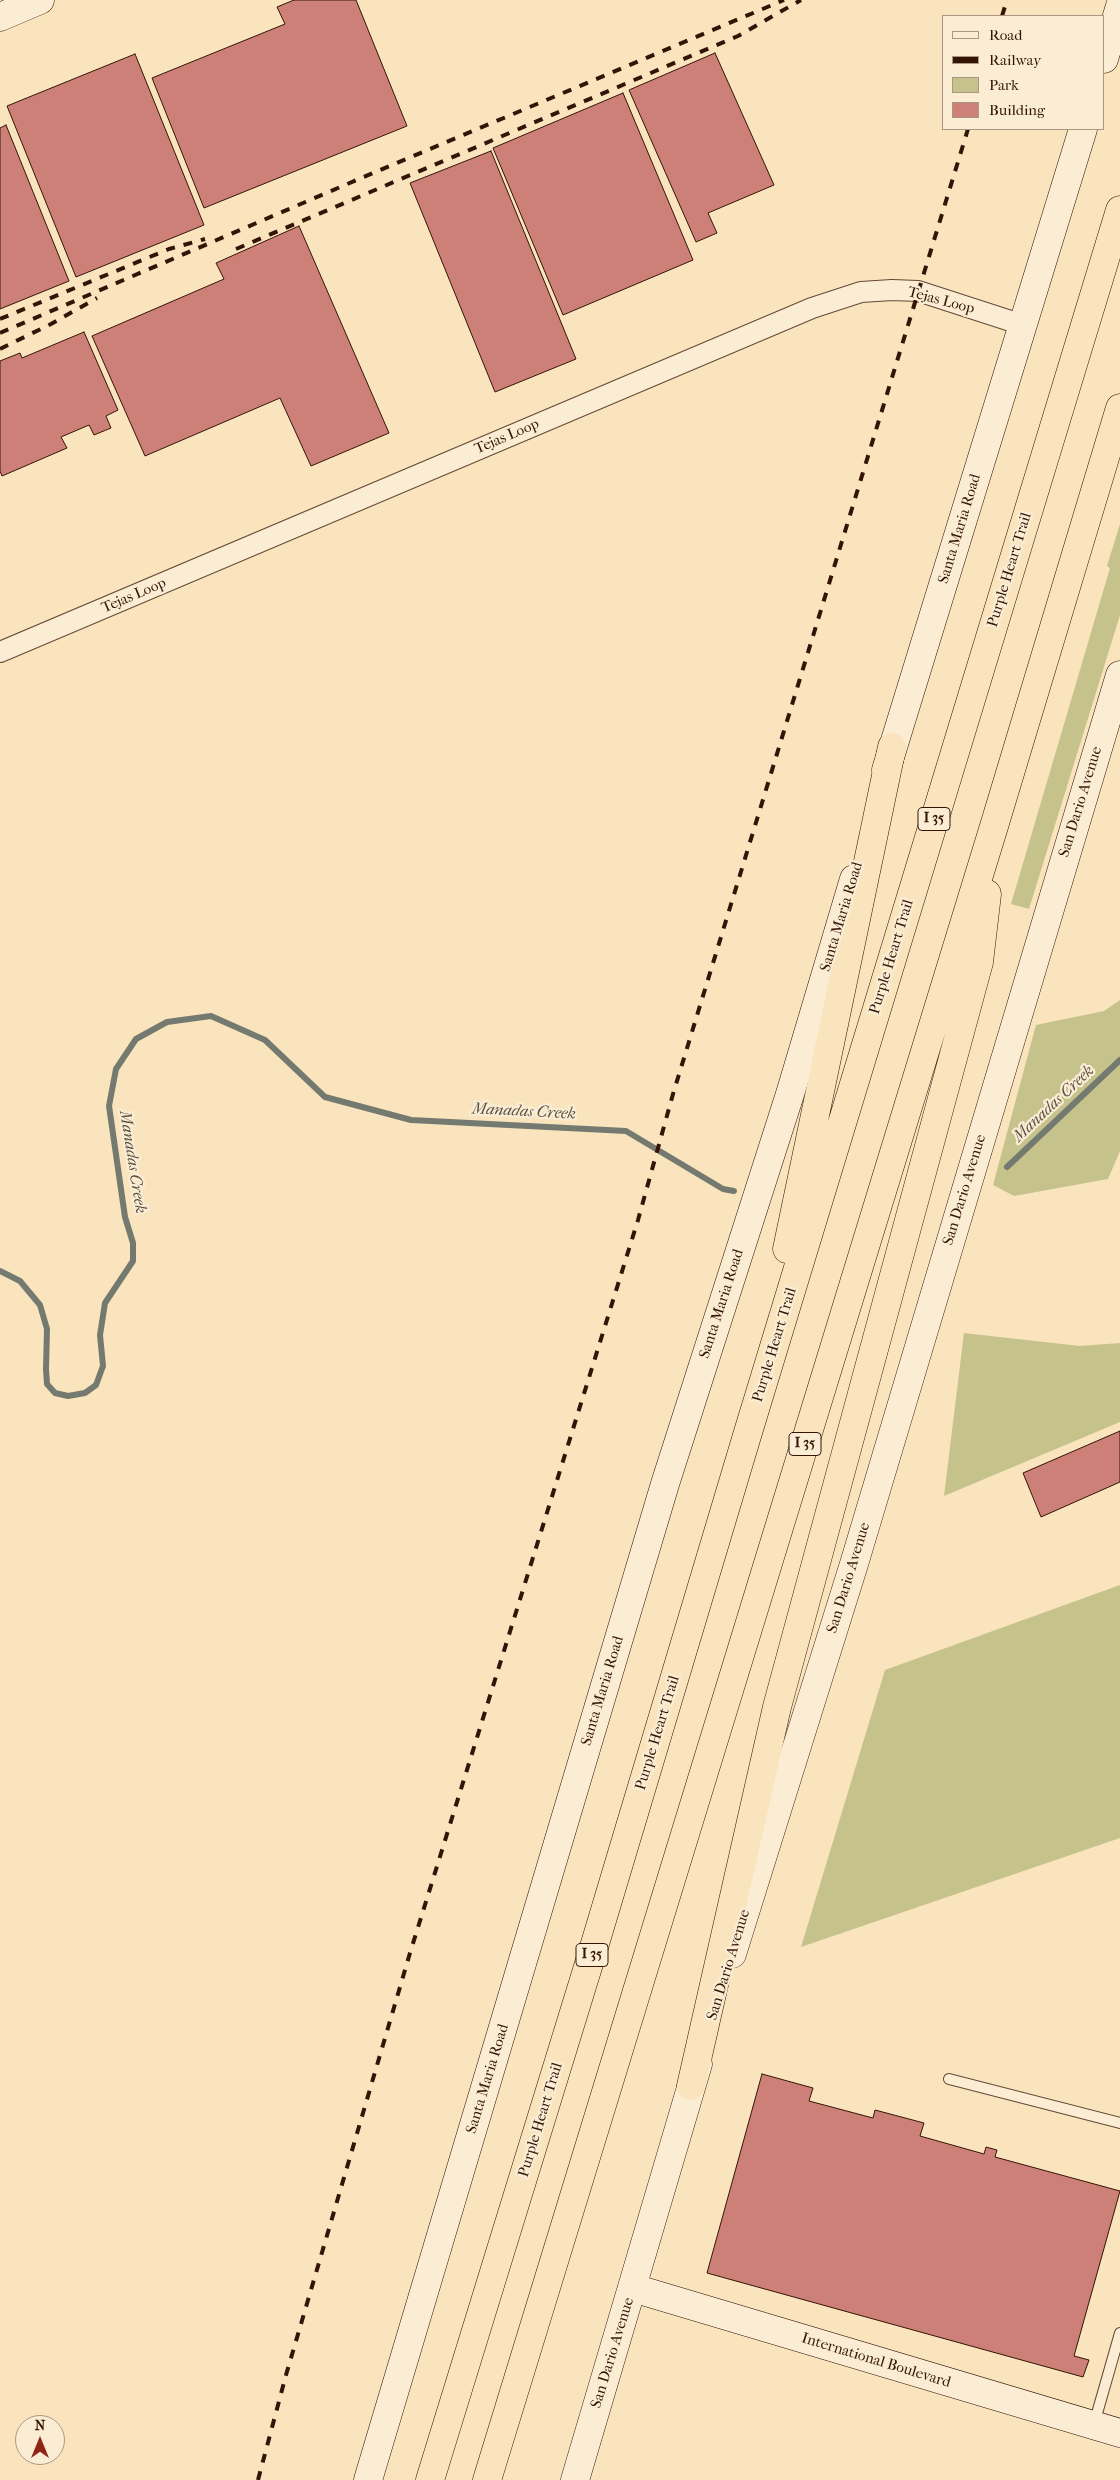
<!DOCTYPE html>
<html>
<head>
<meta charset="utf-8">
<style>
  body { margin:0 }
  #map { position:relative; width:1120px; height:2480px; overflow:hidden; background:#f9e4bd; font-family:"IM FELL French Canon",serif }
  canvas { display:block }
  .legend { position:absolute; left:942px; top:15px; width:162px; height:115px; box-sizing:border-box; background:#fbedd4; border:1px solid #ab9682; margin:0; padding:6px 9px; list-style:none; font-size:15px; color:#341407 }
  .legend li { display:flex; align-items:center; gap:10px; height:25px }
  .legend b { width:25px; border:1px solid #ab9682 }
  .north { position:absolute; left:15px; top:2415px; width:50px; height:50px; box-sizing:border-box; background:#fbedd4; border:1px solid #ab9682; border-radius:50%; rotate:0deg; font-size:14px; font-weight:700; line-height:20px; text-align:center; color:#341407 }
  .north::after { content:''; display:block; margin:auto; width:18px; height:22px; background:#8f2418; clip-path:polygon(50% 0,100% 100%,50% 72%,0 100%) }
</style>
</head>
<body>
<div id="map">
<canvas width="1120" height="2480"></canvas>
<ul class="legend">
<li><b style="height:6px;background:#fbedd4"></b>Road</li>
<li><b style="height:6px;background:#341407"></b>Railway</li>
<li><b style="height:14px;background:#c5c28c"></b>Park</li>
<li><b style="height:14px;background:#cd8077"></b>Building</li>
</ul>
<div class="north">N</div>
</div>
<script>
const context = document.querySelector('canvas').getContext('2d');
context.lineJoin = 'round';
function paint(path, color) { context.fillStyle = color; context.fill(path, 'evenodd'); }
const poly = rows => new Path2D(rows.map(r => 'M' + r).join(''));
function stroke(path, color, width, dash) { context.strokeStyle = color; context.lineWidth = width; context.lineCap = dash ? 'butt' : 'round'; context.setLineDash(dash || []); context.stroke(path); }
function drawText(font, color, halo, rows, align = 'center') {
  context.font = font + ' "IM FELL French Canon",serif'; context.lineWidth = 4.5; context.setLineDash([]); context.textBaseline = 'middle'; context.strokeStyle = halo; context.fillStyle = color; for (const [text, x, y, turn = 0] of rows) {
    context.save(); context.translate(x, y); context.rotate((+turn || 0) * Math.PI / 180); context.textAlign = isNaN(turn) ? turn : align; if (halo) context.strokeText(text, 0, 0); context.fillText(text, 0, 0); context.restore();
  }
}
const green = poly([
  [1120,524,1120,615,1029,909,1011,904,1110,568,1107,566],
  [1120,1000,1120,1151,1108,1179,1014,1196,993,1185,1036,1025,1104,1011],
  [964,1333,1080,1346,1120,1343,1120,1422,944,1496],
  [1120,1585,1120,1838,801,1947,885,1670]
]);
const stream = poly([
  [1007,1167,1120,1060],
  [0,1271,20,1281,40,1305,47,1329,46,1369,47,1384,55,1393,68,1396,85,1393,96,1385,103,1366,100,1335,105,1303,133,1261,133,1243,125,1217,109,1106,116,1069,136,1039,167,1022,211,1016,265,1040,325,1097,411,1120,626,1131,723,1189,734,1191]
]);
const building = poly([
  [294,0,356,0,407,126,204,208,152,78,285,24,277,7,294,0],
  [715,53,774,185,708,213,717,233,696,242,629,90,715,53],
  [135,54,204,225,76,277,7,106,135,54],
  [623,93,693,260,563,315,493,148,623,93],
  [6,125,69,281,0,309,0,128,6,125],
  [491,151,576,359,495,392,410,183,491,151],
  [299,226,389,433,311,466,280,398,145,456,92,336,224,279,216,263,299,226],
  [84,332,118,410,106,416,111,428,94,435,89,425,61,437,67,448,2,476,0,471,0,361,20,353,22,358,84,332],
  [1120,1431,1120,1482,1041,1517,1023,1473,1120,1431],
  [762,2074,813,2088,809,2101,873,2118,875,2110,924,2123,920,2136,984,2154,986,2147,997,2150,995,2157,1120,2191,1074,2356,1089,2360,1083,2377,707,2273,762,2074]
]);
const lane = poly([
  [949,2079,1120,2123],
  [1094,2424,1120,2333]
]);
const street = poly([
  [0,652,812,308,861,292,892,290,918,291,1023,325]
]);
const secondary = poly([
  [0,17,40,0],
  [1104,59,1120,6],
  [886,770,1083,129],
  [732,1954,854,1564,1120,675],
  [633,2288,1120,2433],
  [368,2480,665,1484,790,1094,854,879],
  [575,2480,698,2064]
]);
const highway = poly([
  [787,1249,892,747],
  [691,2086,777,1707,979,962,987,894],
  [430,2480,591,1957,749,1429,1120,210],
  [487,2480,995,823,1120,408]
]);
const rail = poly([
  [1002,16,1007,0],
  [236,249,738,36,801,0],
  [0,319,169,249,205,239],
  [0,333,373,173,784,0],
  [0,349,51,324,97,298],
  [258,2480,286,2375,410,1953,638,1220,673,1094,968,129]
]);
const shields = [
  [934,819,32],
  [805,1444,32],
  [592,1955,32]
];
const shieldNames = [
  ["I 35",934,819],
  ["I 35",805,1444],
  ["I 35",592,1955]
];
const streetNames = [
  ["Tejas Loop",941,301,15],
  ["Tejas Loop",507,437,-23],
  ["Santa Maria Road",960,529,-73],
  ["Purple Heart Trail",1010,570,-73],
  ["Tejas Loop",134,596,-23],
  ["San Dario Avenue",1081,802,-73],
  ["Santa Maria Road",842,917,-73],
  ["Purple Heart Trail",892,957,-73],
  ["San Dario Avenue",965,1190,-73],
  ["Santa Maria Road",722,1304,-72],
  ["Purple Heart Trail",775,1345,-73],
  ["San Dario Avenue",849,1578,-73],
  ["Santa Maria Road",603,1691,-73],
  ["Purple Heart Trail",658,1733,-73],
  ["San Dario Avenue",729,1965,-73],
  ["Santa Maria Road",488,2079,-73],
  ["Purple Heart Trail",541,2120,-73],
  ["San Dario Avenue",613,2353,-73],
  ["International Boulevard",876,2361,17]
];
const waterNames = [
  ["Manadas Creek",1054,1104,-43],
  ["Manadas Creek",524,1112,3],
  ["Manadas Creek",132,1162,81]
];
paint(green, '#c5c28c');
stroke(stream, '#747a6f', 6);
paint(building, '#cd8077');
stroke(building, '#341407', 1);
stroke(lane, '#654834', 12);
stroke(street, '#654834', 22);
stroke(secondary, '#341407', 29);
stroke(highway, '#341407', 29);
stroke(lane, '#fbedd4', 10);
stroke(street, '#fbedd4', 20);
stroke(secondary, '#fbedd4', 28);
stroke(highway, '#f9e4bd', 28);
stroke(rail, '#341407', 4, [9, 9]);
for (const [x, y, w] of shields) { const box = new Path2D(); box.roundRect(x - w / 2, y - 11.5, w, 23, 4); context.fillStyle = '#fbedd4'; context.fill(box); stroke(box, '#341407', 1); }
drawText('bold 14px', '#341407', null, shieldNames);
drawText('15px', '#341407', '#fbedd4', streetNames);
drawText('italic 16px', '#595044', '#fbedd4', waterNames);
</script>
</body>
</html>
